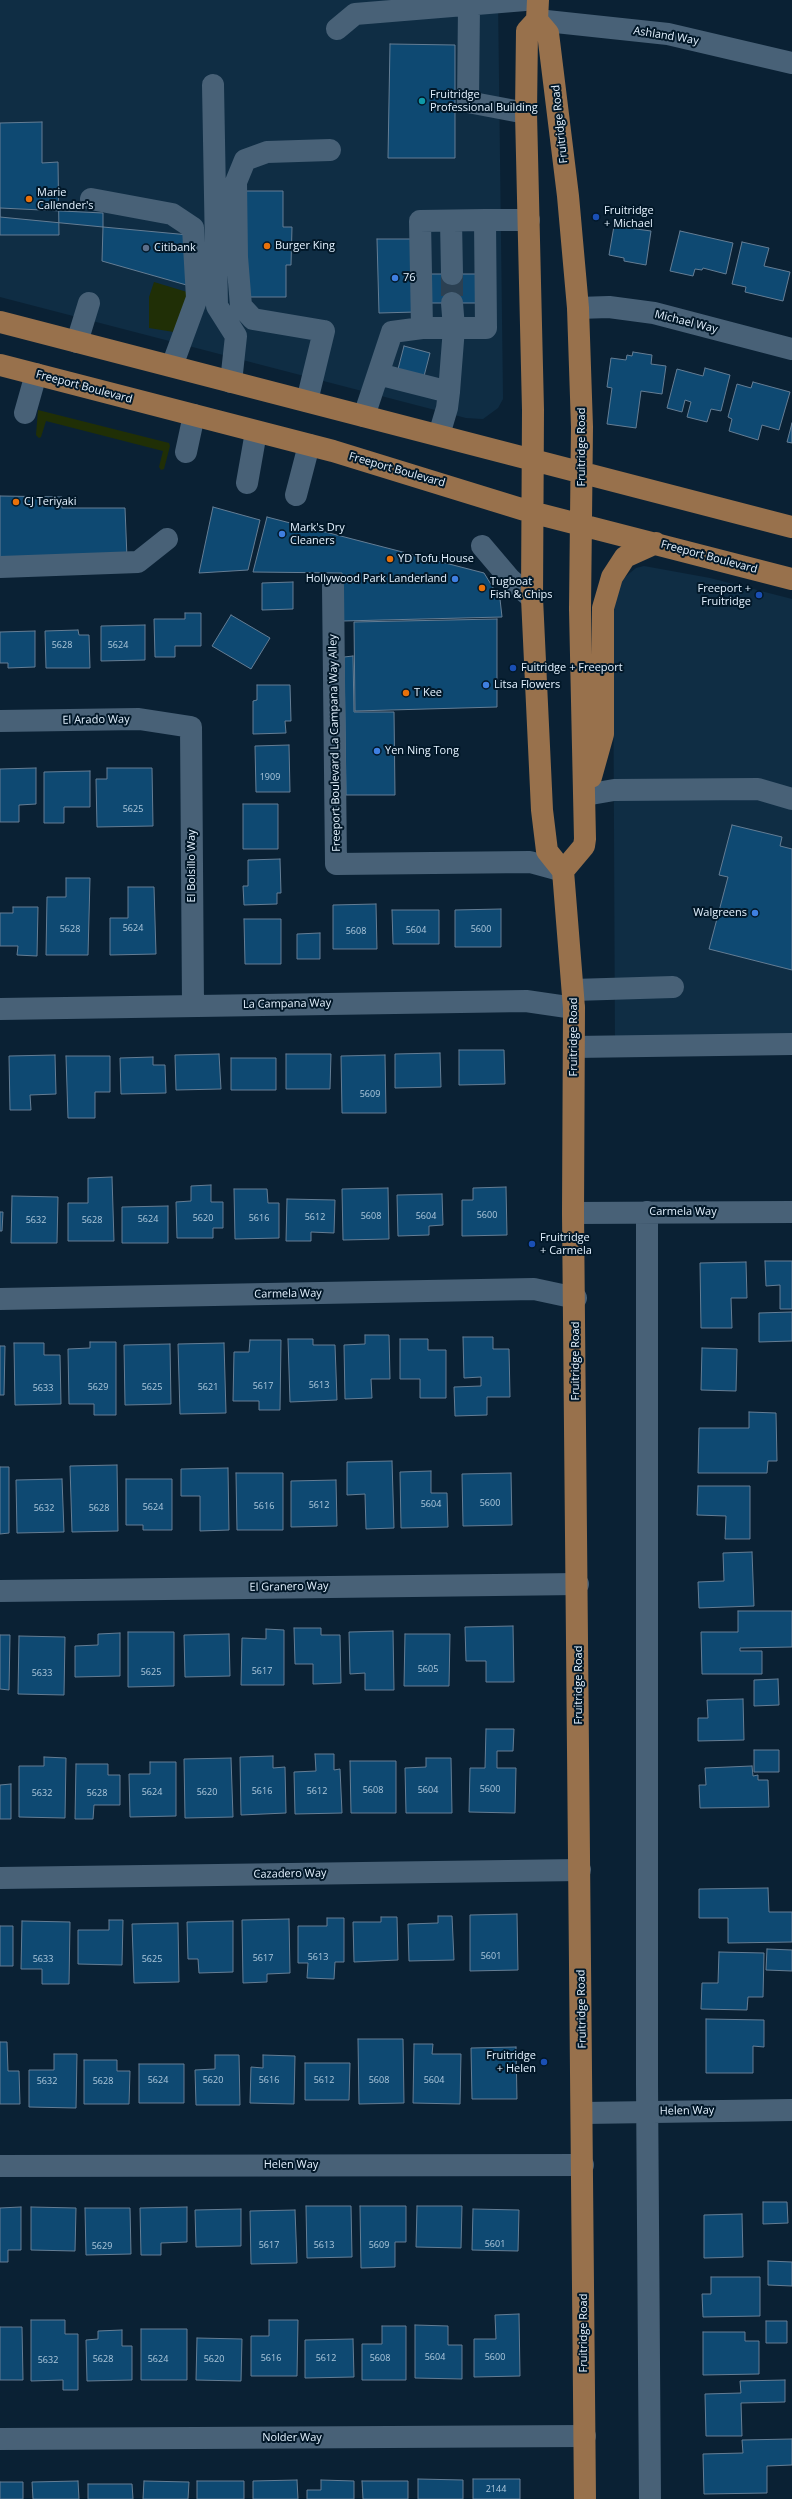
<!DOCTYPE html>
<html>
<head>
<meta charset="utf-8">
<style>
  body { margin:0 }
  canvas { display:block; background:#0a2134 }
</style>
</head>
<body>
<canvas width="792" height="2499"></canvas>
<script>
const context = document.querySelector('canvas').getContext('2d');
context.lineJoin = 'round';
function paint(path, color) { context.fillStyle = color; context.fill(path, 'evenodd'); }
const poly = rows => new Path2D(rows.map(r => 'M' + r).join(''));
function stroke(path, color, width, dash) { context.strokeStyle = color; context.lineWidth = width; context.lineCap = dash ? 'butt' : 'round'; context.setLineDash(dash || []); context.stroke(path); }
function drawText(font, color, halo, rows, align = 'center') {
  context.font = font + ' "Open Sans",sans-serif'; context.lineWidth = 4; context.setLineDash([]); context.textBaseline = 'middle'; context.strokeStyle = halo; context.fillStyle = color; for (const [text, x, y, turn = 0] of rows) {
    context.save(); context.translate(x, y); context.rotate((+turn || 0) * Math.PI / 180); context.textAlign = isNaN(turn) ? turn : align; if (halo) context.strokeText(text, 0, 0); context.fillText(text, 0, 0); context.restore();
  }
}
const built = poly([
  [0,0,498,0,503,399,498,408,483,419,466,418,0,297],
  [644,566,710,578,792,599,792,1044,615,1047,613,607,619,582,636,568]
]);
const green = poly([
  [154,282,187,292,187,304,174,332,149,328,149,297],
  [38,410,169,443,170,446,164,469,161,470,159,467,163,451,46,421,41,437,39,438,36,435]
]);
const building = poly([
  [390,44,455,45,455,158,388,158,390,44],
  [42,122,42,163,58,162,59,235,0,235,0,123,42,122],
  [243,191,283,191,283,227,292,227,291,265,286,265,286,297,243,297,243,191],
  [0,208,103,213,103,227,0,217,0,208],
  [614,226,651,231,646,265,624,261,624,258,609,255,614,226],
  [103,227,189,235,190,286,102,261,103,227],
  [680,231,733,243,726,274,703,268,702,270,695,269,693,276,670,271,680,231],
  [377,239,414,239,416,312,379,313,377,239],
  [742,242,769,248,764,266,790,272,783,301,745,292,746,287,732,284,742,242],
  [426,274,482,274,482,303,426,303,426,274],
  [404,346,430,353,423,380,397,373,404,346],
  [633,352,652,355,651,364,666,366,662,394,641,391,636,428,607,424,612,388,607,387,611,358,626,360,627,355,632,356,633,352],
  [705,368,730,375,721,411,711,409,707,422,687,417,691,402,685,400,682,412,667,408,677,369,703,376,705,368],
  [753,382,790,392,779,430,762,425,758,440,729,431,732,419,728,417,737,384,751,388,753,382],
  [792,423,792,443,787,442,792,423],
  [0,496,62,497,62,508,125,508,127,558,0,560,0,496],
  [213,507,260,520,248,570,199,573,213,507],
  [267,517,484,573,500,599,502,617,343,621,342,573,253,572,267,517],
  [293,582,293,609,262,610,262,583,293,582],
  [185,613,201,613,201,646,175,646,175,657,155,657,154,619,185,619,185,613],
  [231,615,270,638,251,669,212,646,231,615],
  [497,619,497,707,355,711,354,622,497,619],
  [145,625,145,660,101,661,101,626,145,625],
  [78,630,79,635,89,635,90,668,46,668,45,631,78,630],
  [35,631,35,667,8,668,8,663,0,663,0,632,35,631],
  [353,656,354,712,394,712,395,795,346,795,344,657,353,656],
  [257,685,290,685,291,721,285,721,286,733,253,734,253,701,257,700,257,685],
  [289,745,290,792,256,792,255,746,289,745],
  [36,768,36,804,19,805,19,822,0,822,0,769,36,768],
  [107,768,152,768,153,826,97,827,96,779,107,779,107,768],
  [90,771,90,807,64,807,64,823,44,823,44,772,90,771],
  [243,804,278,804,278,849,243,849,243,804],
  [732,825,782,837,780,846,792,849,792,970,709,949,728,877,719,875,732,825],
  [280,859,281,893,277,893,277,904,244,905,243,886,248,886,248,860,280,859],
  [66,878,90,878,88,955,46,955,47,897,66,897,66,878],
  [128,887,154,887,156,954,110,955,110,918,128,918,128,887],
  [376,904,377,949,333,949,333,905,376,904],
  [13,907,38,907,37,956,17,955,18,946,0,946,0,913,13,913,13,907],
  [501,909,501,947,455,947,455,910,501,909],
  [392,910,439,910,439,944,393,944,392,910],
  [244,919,281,919,281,964,245,964,244,919],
  [320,933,320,959,297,959,297,934,320,933],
  [459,1050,504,1050,505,1084,459,1085,459,1050],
  [440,1053,441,1087,395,1088,395,1054,440,1053],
  [219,1054,221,1089,176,1090,175,1055,219,1054],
  [286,1054,331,1054,330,1089,286,1089,286,1054],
  [55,1055,56,1094,30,1095,31,1110,10,1110,9,1056,55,1055],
  [385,1055,386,1113,342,1113,341,1056,385,1055],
  [66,1056,110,1056,110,1092,95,1092,95,1118,68,1118,66,1056],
  [153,1057,153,1065,165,1065,166,1093,121,1094,120,1058,153,1057],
  [231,1058,276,1058,276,1090,231,1090,231,1058],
  [112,1177,114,1241,68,1241,68,1203,88,1203,88,1178,112,1177],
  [211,1185,211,1202,223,1202,223,1228,213,1228,213,1238,177,1238,176,1202,191,1201,191,1186,211,1185],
  [506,1187,507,1235,462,1236,462,1200,473,1200,473,1188,506,1187],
  [388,1188,389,1239,343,1240,342,1189,388,1188],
  [234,1189,267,1189,268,1203,279,1203,279,1238,235,1239,234,1189],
  [442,1194,443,1225,429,1226,429,1235,398,1236,397,1195,442,1194],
  [12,1196,58,1197,57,1243,11,1243,12,1196],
  [287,1199,335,1200,334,1233,311,1232,311,1241,286,1241,287,1199],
  [168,1206,168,1243,122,1243,122,1207,168,1206],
  [0,1212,3,1212,2,1231,0,1231,0,1212],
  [765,1261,792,1261,792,1309,780,1309,780,1285,766,1286,765,1261],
  [746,1262,747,1298,731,1298,732,1328,701,1328,700,1263,746,1262],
  [792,1312,792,1341,759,1342,759,1313,792,1312],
  [365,1335,389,1335,390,1379,371,1379,372,1398,345,1399,344,1345,365,1344,365,1335],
  [463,1337,493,1337,493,1349,509,1349,510,1397,487,1397,487,1415,455,1416,454,1387,481,1386,481,1377,464,1378,463,1337],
  [288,1339,313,1339,313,1345,335,1345,337,1400,290,1402,288,1339],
  [400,1339,428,1339,428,1350,446,1350,446,1398,420,1398,420,1379,400,1379,400,1339],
  [250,1340,281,1340,280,1410,259,1410,259,1401,233,1401,234,1352,249,1352,250,1340],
  [90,1342,116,1342,116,1415,94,1415,94,1404,69,1404,68,1349,90,1348,90,1342],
  [14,1343,44,1343,44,1355,60,1355,61,1404,15,1405,14,1343],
  [224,1343,226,1413,180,1414,178,1344,224,1343],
  [170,1344,171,1404,125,1405,124,1345,170,1344],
  [0,1346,5,1346,4,1395,0,1395,0,1346],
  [702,1348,737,1349,736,1391,701,1390,702,1348],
  [749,1412,776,1413,777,1461,768,1461,767,1473,698,1473,699,1428,749,1428,749,1412],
  [392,1461,394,1528,366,1529,365,1494,347,1495,347,1462,392,1461],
  [117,1465,118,1531,72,1532,70,1466,117,1465],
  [0,1467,9,1467,9,1533,0,1534,0,1467],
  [228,1468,229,1530,200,1531,200,1496,181,1496,181,1469,228,1468],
  [431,1471,431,1493,447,1493,448,1527,401,1528,400,1472,431,1471],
  [236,1473,283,1473,283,1530,237,1530,236,1473],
  [511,1473,512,1525,463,1526,462,1474,511,1473],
  [62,1479,64,1532,17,1533,16,1480,62,1479],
  [126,1479,172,1479,172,1530,143,1530,143,1525,126,1525,126,1479],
  [336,1480,337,1526,291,1527,291,1481,336,1480],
  [698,1486,750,1486,750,1539,725,1539,726,1516,697,1515,698,1486],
  [752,1552,754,1606,699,1608,698,1582,724,1581,723,1553,752,1552],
  [738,1611,792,1611,792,1647,740,1648,740,1651,762,1651,762,1674,702,1674,701,1632,738,1632,738,1611],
  [513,1626,514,1682,486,1682,486,1661,466,1661,465,1627,513,1626],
  [294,1628,321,1628,321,1635,340,1635,341,1683,313,1684,313,1664,295,1664,294,1628],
  [266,1629,284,1630,284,1685,241,1685,242,1638,266,1639,266,1629],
  [393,1631,394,1690,365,1690,365,1673,350,1674,349,1632,393,1631],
  [128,1632,174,1632,174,1686,128,1687,128,1632],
  [120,1633,120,1676,75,1677,75,1646,98,1645,98,1634,120,1633],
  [229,1634,230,1676,185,1677,184,1635,229,1634],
  [405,1634,450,1634,449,1686,404,1686,405,1634],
  [0,1635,10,1635,9,1690,0,1689,0,1635],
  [19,1636,65,1637,64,1695,18,1694,19,1636],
  [778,1679,779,1705,754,1706,754,1680,778,1679],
  [743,1699,744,1740,698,1741,698,1718,708,1718,707,1700,743,1699],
  [486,1729,514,1729,513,1751,497,1751,497,1768,516,1768,515,1813,469,1812,470,1768,485,1768,486,1729],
  [754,1750,779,1750,779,1772,754,1772,754,1750],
  [315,1754,334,1754,334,1770,340,1769,342,1813,295,1814,294,1772,316,1771,315,1754],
  [273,1756,273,1768,285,1767,286,1813,241,1815,240,1757,273,1756],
  [44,1757,66,1758,65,1818,19,1817,19,1766,44,1766,44,1757],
  [231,1758,233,1817,185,1818,184,1759,231,1758],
  [426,1758,451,1758,452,1813,406,1813,405,1768,426,1767,426,1758],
  [350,1761,396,1761,396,1813,351,1813,350,1761],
  [150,1762,176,1762,176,1816,130,1817,129,1774,150,1774,150,1762],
  [76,1764,108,1764,108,1775,120,1775,120,1805,94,1805,93,1819,75,1819,76,1764],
  [752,1766,753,1776,758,1775,758,1780,768,1780,769,1807,700,1808,699,1785,706,1785,705,1768,752,1766],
  [11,1784,11,1819,0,1819,0,1785,11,1784],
  [768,1888,769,1912,792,1912,792,1942,728,1943,728,1918,699,1918,699,1889,768,1888],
  [517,1914,518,1970,470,1971,470,1915,517,1914],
  [438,1916,452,1916,454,1960,409,1961,408,1924,438,1923,438,1916],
  [381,1917,397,1917,398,1960,354,1962,353,1922,381,1922,381,1917],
  [327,1918,344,1918,344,1962,335,1962,334,1979,307,1978,308,1963,298,1963,298,1926,327,1926,327,1918],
  [289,1919,290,1973,267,1974,267,1982,243,1983,242,1920,289,1919],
  [109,1920,123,1920,122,1965,78,1964,78,1930,109,1930,109,1920],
  [22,1921,70,1922,69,1984,42,1984,42,1969,21,1969,22,1921],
  [233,1921,233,1972,199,1973,198,1959,188,1959,187,1922,233,1921],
  [178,1923,179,1982,134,1983,132,1924,178,1923],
  [0,1926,13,1926,13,1966,0,1966,0,1926],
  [767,1949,792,1950,792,1971,766,1970,767,1949],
  [719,1952,764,1953,763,1997,748,1997,747,2010,701,2009,702,1983,718,1983,719,1952],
  [706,2019,764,2020,764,2047,753,2046,753,2073,706,2073,706,2019],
  [358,2039,403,2039,404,2103,359,2104,358,2039],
  [0,2042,7,2042,8,2071,19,2071,20,2104,0,2104,0,2042],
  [414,2044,433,2044,432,2054,461,2054,460,2104,413,2103,414,2044],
  [516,2047,517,2099,472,2099,471,2048,516,2047],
  [54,2054,77,2054,76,2108,29,2107,29,2070,54,2070,54,2054],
  [215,2055,239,2055,240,2105,196,2105,195,2070,215,2069,215,2055],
  [263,2055,295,2056,294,2104,250,2103,251,2067,263,2068,263,2055],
  [84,2060,117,2060,117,2071,130,2071,129,2104,84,2104,84,2060],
  [305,2063,350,2063,349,2100,305,2100,305,2063],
  [139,2064,184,2064,184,2103,139,2103,139,2064],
  [763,2202,787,2202,788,2223,763,2224,763,2202],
  [306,2206,351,2206,352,2257,307,2258,306,2206],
  [360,2206,406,2206,406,2242,395,2242,395,2267,361,2268,360,2206],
  [417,2206,462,2206,461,2248,416,2247,417,2206],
  [21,2207,21,2250,8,2250,8,2262,0,2262,0,2208,21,2207],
  [31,2207,76,2208,75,2251,31,2250,31,2207],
  [187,2207,187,2242,161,2243,161,2255,141,2255,140,2208,187,2207],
  [85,2208,130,2208,131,2254,86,2255,85,2208],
  [241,2209,241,2246,196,2247,195,2210,241,2209],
  [473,2209,519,2210,518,2251,472,2250,473,2209],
  [295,2210,297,2263,251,2264,250,2211,295,2210],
  [742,2214,743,2257,704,2258,704,2215,742,2214],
  [768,2261,792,2262,792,2286,768,2285,768,2261],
  [711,2277,760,2277,760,2316,703,2317,702,2294,711,2294,711,2277],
  [519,2314,520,2376,474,2377,474,2339,496,2339,495,2315,519,2314],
  [31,2320,65,2320,65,2334,78,2334,78,2390,63,2390,63,2380,31,2381,31,2320],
  [269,2320,298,2320,297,2376,251,2376,251,2336,269,2336,269,2320],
  [766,2321,787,2321,787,2343,766,2343,766,2321],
  [415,2325,448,2326,448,2345,462,2345,462,2379,415,2378,415,2325],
  [382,2326,406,2326,406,2380,362,2380,362,2344,382,2344,382,2326],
  [0,2327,22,2327,23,2380,0,2380,0,2327],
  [141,2329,187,2329,187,2380,141,2380,141,2329],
  [122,2330,122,2346,132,2346,132,2380,87,2381,86,2340,98,2339,98,2331,122,2330],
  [703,2332,745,2332,745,2341,759,2341,759,2374,703,2375,703,2332],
  [197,2338,242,2339,241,2381,196,2380,197,2338],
  [353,2339,354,2377,305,2378,305,2340,353,2339],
  [785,2380,785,2402,741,2403,742,2436,706,2436,705,2394,741,2393,740,2381,785,2380],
  [792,2439,792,2465,767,2466,767,2493,704,2494,703,2454,743,2453,742,2440,792,2439],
  [418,2479,463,2480,463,2499,418,2499,418,2479],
  [473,2479,520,2479,520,2499,473,2499,473,2479],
  [297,2480,298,2499,253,2499,253,2481,297,2480],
  [321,2480,354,2481,354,2499,307,2499,307,2490,321,2490,321,2480],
  [78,2481,79,2499,33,2499,32,2482,78,2481],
  [144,2481,189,2482,188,2499,143,2499,144,2481],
  [197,2481,244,2481,244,2499,197,2499,197,2481],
  [362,2481,408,2481,408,2499,363,2499,362,2481],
  [0,2482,23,2482,23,2499,0,2499,0,2482],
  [88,2484,132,2484,133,2499,88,2499,88,2484]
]);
const minorTunnel = poly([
  [452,274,452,303]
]);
const minor = poly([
  [469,6,468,102,526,113],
  [537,20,668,34,792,63],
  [337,29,355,14,525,0],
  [213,85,217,306,236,336,231,382],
  [91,199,172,214,193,228,197,298,172,366],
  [485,220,420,221,422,328,486,328,485,220,529,220],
  [451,221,452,274],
  [578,308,609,307,654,313,792,349],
  [77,342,89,303],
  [378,374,449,392],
  [307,401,324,331,253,319,241,306,237,257,236,182,245,160,267,152,330,150],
  [25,413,36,374],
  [364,416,392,332,422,328],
  [439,435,447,408,449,392,454,328,452,303],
  [186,452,194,415],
  [247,483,256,432],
  [296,495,309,445],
  [482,546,510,579,532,598],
  [0,567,138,562,167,539],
  [333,586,336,864,530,862,563,871],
  [0,721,139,719,191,727,193,1005],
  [585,795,614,790,758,789,792,799],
  [573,990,673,987],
  [0,1009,526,1001,574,1008],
  [574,1047,792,1044],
  [647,1212,647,2084,650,2499],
  [573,1213,792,1212],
  [0,1299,534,1289,576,1298],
  [0,1591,578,1584],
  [0,1878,580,1870],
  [583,2113,792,2110],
  [0,2166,583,2165],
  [0,2439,585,2436]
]);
const major = poly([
  [538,0,537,20,548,33,568,196,578,308,582,427,580,609,585,839,584,846,563,871],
  [537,20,527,31,526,113,533,410,532,598,542,810,547,851,563,871,574,1008,573,1213,585,2499],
  [0,322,792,527],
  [0,365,333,451,531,512,792,579],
  [591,777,603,734,603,608,612,577,625,557,656,543]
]);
const markers = [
  [422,101,4,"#0f9aa8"],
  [29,199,4,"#e8710a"],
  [596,217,4,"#1a4fb4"],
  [267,246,4,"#e8710a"],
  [146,248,4,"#5c6f8a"],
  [395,278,4,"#3f7fe0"],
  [16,502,4,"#e8710a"],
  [282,534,4,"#3f7fe0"],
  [390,559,4,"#e8710a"],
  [455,579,4,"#3f7fe0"],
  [482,588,4,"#e8710a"],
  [759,595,4,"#1a4fb4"],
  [513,668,4,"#1a4fb4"],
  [486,685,4,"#3f7fe0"],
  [406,693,4,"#e8710a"],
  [377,751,4,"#3f7fe0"],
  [755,913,4,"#3f7fe0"],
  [532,1244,4,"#1a4fb4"],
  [544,2062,4,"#1a4fb4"]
];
const numberNames = [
  ["5628",62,645],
  ["5624",118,645],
  ["1909",270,777],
  ["5625",133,809],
  ["5624",133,928],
  ["5628",70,929],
  ["5600",481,929],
  ["5604",416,930],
  ["5608",356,931],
  ["5609",370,1094],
  ["5600",487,1215],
  ["5608",371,1216],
  ["5604",426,1216],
  ["5612",315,1217],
  ["5620",203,1218],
  ["5616",259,1218],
  ["5624",148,1219],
  ["5632",36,1220],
  ["5628",92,1220],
  ["5613",319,1385],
  ["5617",263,1386],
  ["5629",98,1387],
  ["5625",152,1387],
  ["5621",208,1387],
  ["5633",43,1388],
  ["5600",490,1503],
  ["5604",431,1504],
  ["5612",319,1505],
  ["5616",264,1506],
  ["5624",153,1507],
  ["5632",44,1508],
  ["5628",99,1508],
  ["5605",428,1669],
  ["5617",262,1671],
  ["5625",151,1672],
  ["5633",42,1673],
  ["5600",490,1789],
  ["5608",373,1790],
  ["5604",428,1790],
  ["5616",262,1791],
  ["5612",317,1791],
  ["5624",152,1792],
  ["5620",207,1792],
  ["5632",42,1793],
  ["5628",97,1793],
  ["5601",491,1956],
  ["5613",318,1957],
  ["5617",263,1958],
  ["5633",43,1959],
  ["5625",152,1959],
  ["5624",158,2080],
  ["5620",213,2080],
  ["5616",269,2080],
  ["5612",324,2080],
  ["5608",379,2080],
  ["5604",434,2080],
  ["5632",47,2081],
  ["5628",103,2081],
  ["5601",495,2244],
  ["5617",269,2245],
  ["5613",324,2245],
  ["5609",379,2245],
  ["5629",102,2246],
  ["5604",435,2357],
  ["5600",495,2357],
  ["5616",271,2358],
  ["5612",326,2358],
  ["5608",380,2358],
  ["5628",103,2359],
  ["5624",158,2359],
  ["5620",214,2359],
  ["5632",48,2360],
  ["2144",496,2489]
];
const streetNames = [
  ["Ashland Way",666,36,9],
  ["Fruitridge Road",560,124,-96],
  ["Michael Way",686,322,14],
  ["Freeport Boulevard",84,387,15],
  ["Fruitridge Road",582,447,-90],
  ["Freeport Boulevard",397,470,16],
  ["Freeport Boulevard",709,557,15],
  ["El Arado Way",96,720,-1],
  ["Freeport Boulevard La Campana Way Alley",335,743,-91],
  ["El Bolsillo Way",192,866,-90],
  ["La Campana Way",287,1004,-1],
  ["Fruitridge Road",574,1037,-90],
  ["Carmela Way",683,1212],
  ["Carmela Way",288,1294,-1],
  ["Fruitridge Road",576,1361,-90],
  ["El Granero Way",289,1587,-1],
  ["Fruitridge Road",579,1685,-90],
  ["Cazadero Way",290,1874,-1],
  ["Fruitridge Road",582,2009,-91],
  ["Helen Way",687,2111,-1],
  ["Helen Way",291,2165],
  ["Fruitridge Road",584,2333,-90],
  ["Nolder Way",292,2438]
];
const poiNames = [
  ["Fruitridge",430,95],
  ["Professional Building",430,108],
  ["Marie",37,193],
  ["Callender's",37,206],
  ["Fruitridge",604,211],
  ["+ Michael",604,224],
  ["Burger King",275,246],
  ["Citibank",154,248],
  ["76",403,278],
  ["CJ Teriyaki",24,502],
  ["Mark's Dry",290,528],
  ["Cleaners",290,541],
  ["YD Tofu House",398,559],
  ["Hollywood Park Landerland",447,579,"right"],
  ["Tugboat",490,582],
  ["Fish & Chips",490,595],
  ["Freeport +",751,589,"right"],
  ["Fruitridge",751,602,"right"],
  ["Fuitridge + Freeport",521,668],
  ["Litsa Flowers",494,685],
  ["T Kee",414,693],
  ["Yen Ning Tong",385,751],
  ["Walgreens",747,913,"right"],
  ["Fruitridge",540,1238],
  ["+ Carmela",540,1251],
  ["Fruitridge",536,2056,"right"],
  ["+ Helen",536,2069,"right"]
];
paint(built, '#0f2d44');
paint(green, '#202f06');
paint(building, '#0e4972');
stroke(building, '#647d94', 1);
stroke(minorTunnel, '#2b4052', 22, [22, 11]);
stroke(minor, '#486177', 22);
stroke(major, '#98714c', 22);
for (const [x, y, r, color] of markers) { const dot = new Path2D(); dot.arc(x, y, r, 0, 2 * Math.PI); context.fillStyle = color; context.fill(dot); stroke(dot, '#021829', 1.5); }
drawText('9px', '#aec8dc', null, numberNames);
drawText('11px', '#e4f2ff', '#021829', streetNames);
drawText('11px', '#e4f2ff', '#021829', poiNames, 'left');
</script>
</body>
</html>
